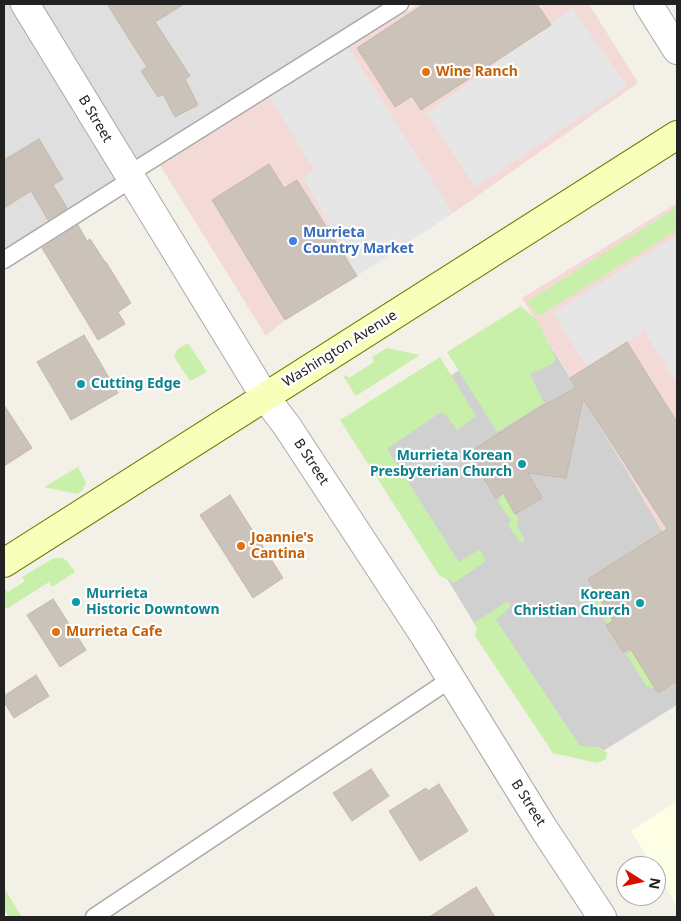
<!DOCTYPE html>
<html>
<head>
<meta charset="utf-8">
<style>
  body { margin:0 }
  #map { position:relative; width:681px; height:921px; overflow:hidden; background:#f3f0e8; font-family:"Noto Sans",sans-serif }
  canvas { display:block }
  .frame { position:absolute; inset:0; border:5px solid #222; pointer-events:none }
  .north { position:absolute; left:616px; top:856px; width:50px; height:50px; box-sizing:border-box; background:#fff; border:1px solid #a7a7a7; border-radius:50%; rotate:100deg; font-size:14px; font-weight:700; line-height:20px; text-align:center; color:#222 }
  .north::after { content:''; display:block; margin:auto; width:18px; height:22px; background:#d40f00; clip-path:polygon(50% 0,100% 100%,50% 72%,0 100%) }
</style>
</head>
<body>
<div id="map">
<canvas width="681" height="921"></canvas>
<div class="frame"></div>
<div class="north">N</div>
</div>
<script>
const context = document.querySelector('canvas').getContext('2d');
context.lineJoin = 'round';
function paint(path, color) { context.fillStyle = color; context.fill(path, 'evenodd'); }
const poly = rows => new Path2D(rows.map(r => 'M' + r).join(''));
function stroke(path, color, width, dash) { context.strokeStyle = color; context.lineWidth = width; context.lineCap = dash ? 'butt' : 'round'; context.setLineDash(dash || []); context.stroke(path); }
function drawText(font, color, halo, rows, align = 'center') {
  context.font = font + ' "Noto Sans",sans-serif'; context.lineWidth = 4.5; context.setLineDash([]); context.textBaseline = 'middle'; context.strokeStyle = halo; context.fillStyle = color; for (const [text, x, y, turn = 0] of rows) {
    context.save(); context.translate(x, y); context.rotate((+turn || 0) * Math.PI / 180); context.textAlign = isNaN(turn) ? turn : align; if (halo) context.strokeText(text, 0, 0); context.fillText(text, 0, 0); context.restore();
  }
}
const residential = poly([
  [4,4,405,4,4,258]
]);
const commercial = poly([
  [419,4,589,4,638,83,453,213,285,320,266,336,160,165,348,47],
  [677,203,677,557,627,471,522,298]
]);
const education = poly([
  [677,801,677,906,656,871,656,866,653,866,631,831]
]);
const religious = poly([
  [534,319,627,471,677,557,677,705,590,759,553,753,361,437]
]);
const grass = poly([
  [677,207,677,230,539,316,527,302],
  [521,306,537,320,556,358,552,364,530,374,544,403,497,432,447,352],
  [188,343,207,372,190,381,174,357,176,352,178,349],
  [387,348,420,355,356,396,343,376,345,375,349,378,374,362,372,357],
  [440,357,476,416,457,430,446,415,441,412,387,449,459,562,480,549,486,561,454,583,439,575,340,420],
  [78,467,86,483,83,490,77,494,44,487],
  [503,493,519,520,517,526,525,540,524,542,520,542,508,525,511,521,498,502],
  [54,558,62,558,67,561,75,572,52,587,49,582,8,608,4,607,4,588,8,592,25,581,22,577],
  [592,586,613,621,607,624,586,589],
  [506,602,510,603,510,607,496,620,580,746,599,747,607,753,606,759,597,763,553,753,475,636,477,628,474,623],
  [632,651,655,688,647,687,626,654],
  [4,888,22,917,9,917,4,909]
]);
const parking = poly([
  [572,8,627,86,475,187,427,113],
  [348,47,453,213,357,276,303,177,314,170,269,96,302,73],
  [677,235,677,384,644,331,587,367,553,313]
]);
const building = poly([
  [107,4,184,4,155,22,190,76,185,79,198,105,175,117,163,94,158,97,141,71,147,67,107,4],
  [424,4,537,4,551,25,421,110,412,96,395,107,357,48,424,4],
  [39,139,63,179,53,185,67,208,48,220,31,191,4,208,4,160,39,139],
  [269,164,284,188,297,180,357,276,285,320,212,200,269,164],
  [78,225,87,241,90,239,105,262,106,262,131,303,118,312,125,324,98,340,42,248,78,225],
  [84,335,118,393,71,420,37,362,84,335],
  [627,342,677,422,677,681,658,693,630,648,623,652,606,625,613,621,588,579,667,529,583,399,566,478,528,473,542,498,515,514,503,493,496,498,468,453,540,407,576,388,570,378,627,342],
  [4,405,32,448,4,466,4,405],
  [230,495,283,578,253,598,200,515,230,495],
  [53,599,86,650,60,667,27,615,53,599],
  [36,675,49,696,14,718,4,702,4,696,36,675],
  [371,769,389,796,352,821,333,793,371,769],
  [439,784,468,831,420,861,389,811,426,788,428,791,439,784],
  [476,887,495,917,429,917,476,887]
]);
const service = poly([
  [129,174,400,4],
  [4,260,132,179],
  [94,917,451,679]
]);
const minor = poly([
  [25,4,265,397],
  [648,4,677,50]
]);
const tertiary = poly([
  [265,397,287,426,424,635,542,826,602,917]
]);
const secondary = poly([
  [4,563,677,135]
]);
const markers = [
  [426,72,5,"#e8710a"],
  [293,241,5,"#3f7fe0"],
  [81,384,5,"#0f9aa8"],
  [522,464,5,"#0f9aa8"],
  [241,546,5,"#e8710a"],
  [76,602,5,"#0f9aa8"],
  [640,603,5,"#0f9aa8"],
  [56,632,5,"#e8710a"]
];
const foodNames = [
  ["Wine Ranch",436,72],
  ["Joannie's",251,538],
  ["Cantina",251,554],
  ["Murrieta Cafe",66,632]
];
const streetNames = [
  ["B Street",95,119,59],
  ["Washington Avenue",340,349,-32],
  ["B Street",311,462,57],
  ["B Street",528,803,58]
];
const shopNames = [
  ["Murrieta",303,233],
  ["Country Market",303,249]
];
const cultureNames = [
  ["Cutting Edge",91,384],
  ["Murrieta Korean",512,456,"right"],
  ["Presbyterian Church",512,472,"right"],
  ["Murrieta",86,594],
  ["Historic Downtown",86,610],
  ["Korean",630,595,"right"],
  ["Christian Church",630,611,"right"]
];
paint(residential, '#e0dfdf');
paint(commercial, '#f4dad7');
paint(education, '#fdffe5');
paint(religious, '#d0d0d0');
paint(grass, '#c8f0aa');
paint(parking, '#e6e6e6');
paint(building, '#cbc3ba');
stroke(building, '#c6b8a9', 1);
stroke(service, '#a9a9a9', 19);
stroke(minor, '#a9a9a9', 30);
stroke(tertiary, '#a9a9a9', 30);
stroke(secondary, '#6a8200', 30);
stroke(service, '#fff', 16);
stroke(minor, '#fff', 28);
stroke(tertiary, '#fff', 28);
stroke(secondary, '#f7ffba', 28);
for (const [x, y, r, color] of markers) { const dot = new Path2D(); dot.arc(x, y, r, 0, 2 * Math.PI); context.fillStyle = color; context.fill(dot); stroke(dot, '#fff', 2); }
drawText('bold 14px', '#c56008', '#fff', foodNames, 'left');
drawText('14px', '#222', '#fff', streetNames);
drawText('bold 14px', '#366cbe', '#fff', shopNames, 'left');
drawText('bold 14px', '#0d838f', '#fff', cultureNames, 'left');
</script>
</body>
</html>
